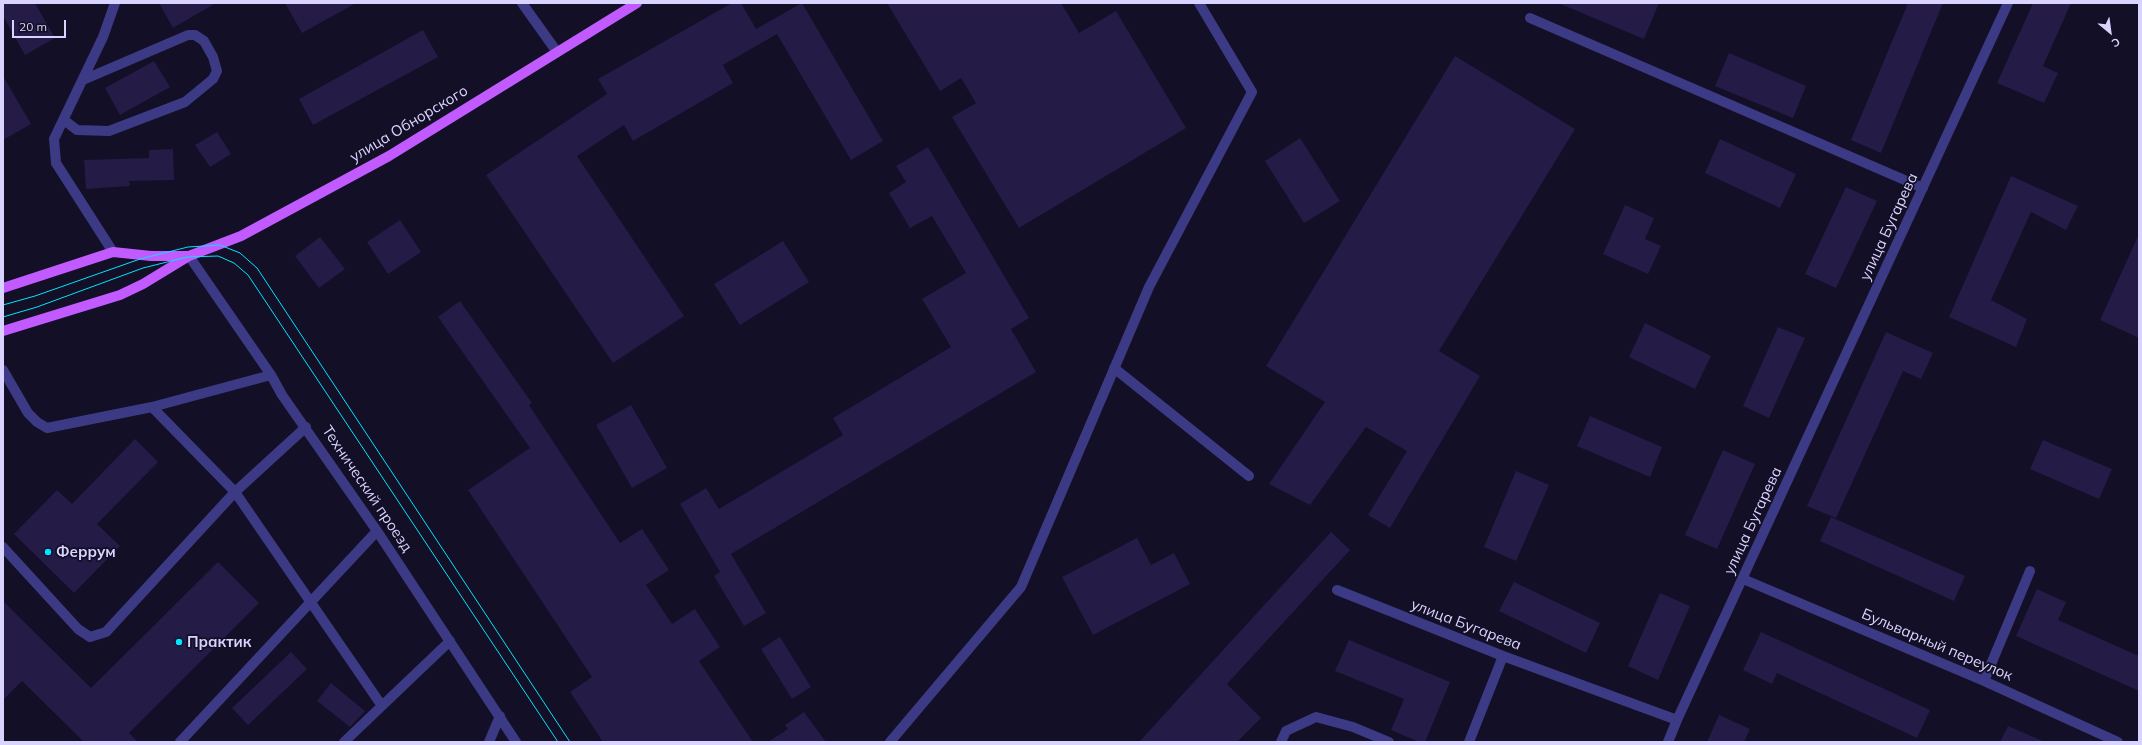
<!DOCTYPE html>
<html>
<head>
<meta charset="utf-8">
<style>
  body { margin:0 }
  #map { position:relative; width:2142px; height:745px; overflow:hidden; background:#130f26; font-family:Mulish,sans-serif }
  canvas { display:block }
  .frame { position:absolute; inset:0; border:4px solid #d9d4ff; pointer-events:none }
  .north { position:absolute; left:2090px; top:12px; width:40px; height:40px; -webkit-text-stroke:3px #130f26; paint-order:stroke; rotate:151deg; font-size:11px; font-weight:700; line-height:16px; text-align:center; color:#d9d4ff }
  .north::after { content:''; display:block; margin:auto; width:14px; height:18px; background:#d9d4ff; clip-path:polygon(50% 0,100% 100%,50% 72%,0 100%) }
  .scale { position:absolute; left:12px; top:20px; width:54px; height:18px; box-sizing:border-box; border:2px solid #d9d4ff; border-top:0; padding-left:5px; font-size:12px; line-height:14px; white-space:nowrap; color:#d9d4ff; -webkit-text-stroke:3px #130f26; paint-order:stroke }
</style>
</head>
<body>
<div id="map">
<canvas width="2142" height="745"></canvas>
<div class="frame"></div>
<div class="north">С</div>
<div class="scale">20 m</div>
</div>
<script>
const context = document.querySelector('canvas').getContext('2d');
context.lineJoin = 'round';
function paint(path, color) { context.fillStyle = color; context.fill(path, 'evenodd'); }
const poly = rows => new Path2D(rows.map(r => 'M' + r).join(''));
function stroke(path, color, width, dash) { context.strokeStyle = color; context.lineWidth = width; context.lineCap = dash ? 'butt' : 'round'; context.setLineDash(dash || []); context.stroke(path); }
function drawText(font, color, halo, rows, align = 'center') {
  context.font = font + ' Mulish,sans-serif'; context.lineWidth = 3.5; context.setLineDash([]); context.textBaseline = 'middle'; context.strokeStyle = halo; context.fillStyle = color; for (const [text, x, y, turn = 0] of rows) {
    context.save(); context.translate(x, y); context.rotate((+turn || 0) * Math.PI / 180); context.textAlign = isNaN(turn) ? turn : align; if (halo) context.strokeText(text, 0, 0); context.fillText(text, 0, 0); context.restore();
  }
}
const building = poly([
  [3,3,35,3,55,38,25,55,3,16],
  [159,3,216,3,173,28],
  [285,3,356,3,302,33],
  [732,3,741,3,756,29,802,3,883,141,851,160,777,34,723,65,733,83,633,141,624,125,577,156,684,316,613,363,486,175,607,94,598,79],
  [887,3,1061,3,1079,33,1116,11,1186,128,1019,228,952,117,976,103,961,78,940,91],
  [1558,3,1659,3,1644,39],
  [1908,3,1943,3,1881,153,1851,140],
  [2033,3,2071,3,2043,66,2058,73,2044,103,1997,83],
  [423,30,438,57,313,125,299,99],
  [1729,53,1806,86,1793,118,1715,86],
  [1455,56,1575,129,1439,351,1480,376,1390,528,1368,515,1407,451,1366,427,1310,505,1269,484,1325,402,1266,366],
  [154,61,170,87,120,115,105,88],
  [3,76,31,124,3,140],
  [217,132,231,154,210,167,195,145],
  [1300,138,1340,201,1304,223,1265,161],
  [1720,139,1796,174,1780,208,1705,173],
  [928,147,1029,318,1011,329,1036,372,731,554,766,613,744,626,714,576,720,572,680,504,706,488,719,509,843,435,833,418,951,347,922,299,966,273,932,216,910,228,889,193,906,182,896,166],
  [173,149,174,180,129,181,130,186,86,189,84,160,149,158,149,150],
  [2011,176,2078,206,2066,230,2031,212,1991,300,2027,319,2016,347,1949,317],
  [1846,187,1877,201,1836,288,1805,274],
  [1625,205,1654,218,1645,239,1661,246,1648,274,1603,254],
  [400,220,421,252,388,274,367,242],
  [2139,234,2139,338,2100,320],
  [320,237,345,269,319,288,295,256],
  [783,241,809,282,740,325,714,284],
  [460,301,532,403,529,405,620,543,642,529,669,570,646,585,672,624,695,609,720,647,699,661,753,742,603,742,570,692,592,677,468,490,530,448,438,317],
  [1645,323,1711,356,1695,389,1629,357],
  [1778,327,1805,338,1769,418,1743,406],
  [1886,332,1933,353,1921,379,1903,371,1836,518,1807,506],
  [631,405,667,468,632,488,596,425],
  [1590,416,1662,447,1650,477,1577,446],
  [135,439,158,462,97,524,120,546,74,593,14,534,57,490,72,504],
  [2043,440,2112,469,2099,499,2030,469],
  [1723,450,1755,464,1717,549,1685,535],
  [1516,471,1549,485,1516,561,1484,547],
  [1831,517,1965,576,1954,601,1820,541],
  [1331,532,1350,550,1227,684,1261,718,1237,742,1139,742],
  [1137,538,1151,565,1174,553,1190,584,1093,635,1062,577],
  [218,562,259,603,129,733,138,742,84,742,22,681,3,700,3,601,91,688],
  [1514,582,1600,623,1586,653,1499,611],
  [2037,589,2066,602,2058,620,2139,656,2139,691,2016,636],
  [1660,593,1690,606,1658,680,1628,666],
  [1761,632,1930,710,1917,738,1777,673,1772,684,1743,670],
  [780,637,811,687,792,699,761,649],
  [1349,640,1450,682,1425,742,1419,742,1391,730,1404,699,1335,671],
  [291,652,307,669,248,725,232,708],
  [331,683,365,711,350,727,317,701],
  [804,712,826,742,768,742,788,729,785,725],
  [1719,715,1750,729,1744,742,1707,742],
  [2008,726,2045,742,2000,742]
]);
const minor = poly([
  [522,3,557,52],
  [1530,18,1923,188],
  [64,120,77,130,109,131,185,102,213,79,217,71,213,57,204,41,195,35,188,35,83,80],
  [113,252,56,163,54,139,103,37,115,3],
  [189,256,271,375,282,395,377,531,516,742],
  [1114,368,1249,476],
  [3,370,28,413,37,422,47,428,152,407,271,375],
  [152,407,235,492,306,427],
  [3,547,78,629,90,637,106,632,235,492,382,706],
  [1743,579,1984,681,2118,742],
  [1337,590,1503,656,1677,720,2008,3],
  [1984,681,2030,571],
  [180,742,377,531],
  [344,742,450,641],
  [489,742,500,716],
  [890,742,1021,587,1149,287,1252,92,1199,3],
  [1281,742,1286,731,1316,717,1353,727,1389,742],
  [1469,742,1503,656],
  [1668,742,1677,720]
]);
const major = poly([
  [3,288,113,252,151,256,189,256],
  [3,331,120,295,143,284,189,256,241,236,389,156,637,3]
]);
const tram = poly([
  [3,305,35,296,140,259,188,247,220,245,240,253,257,268,570,742],
  [3,317,37,307,143,268,187,257,218,256,234,263,248,275,558,742]
]);
const markers = [
  [48,552,4,"#00e5ff"],
  [179,642,4,"#00e5ff"]
];
const streetNames = [
  ["улица Обнорского",409,124,-31],
  ["улица Бугарева",1889,227,-65],
  ["Технический проезд",367,489,56],
  ["улица Бугарева",1753,521,-65],
  ["улица Бугарева",1466,625,21],
  ["Бульварный переулок",1937,645,23]
];
const poiNames = [
  ["Феррум",56,552],
  ["Практик",187,642]
];
paint(building, '#241b47');
stroke(minor, '#3d3a85', 10);
stroke(major, '#c25bff', 10);
stroke(tram, '#00e5ff', 1);
for (const [x, y, r, color] of markers) { const dot = new Path2D(); dot.arc(x, y, r, 0, 2 * Math.PI); context.fillStyle = color; context.fill(dot); stroke(dot, '#130f26', 1.5); }
drawText('15px', '#d9d4ff', '#130f26', streetNames);
drawText('bold 15px', '#d9d4ff', '#130f26', poiNames, 'left');
</script>
</body>
</html>
